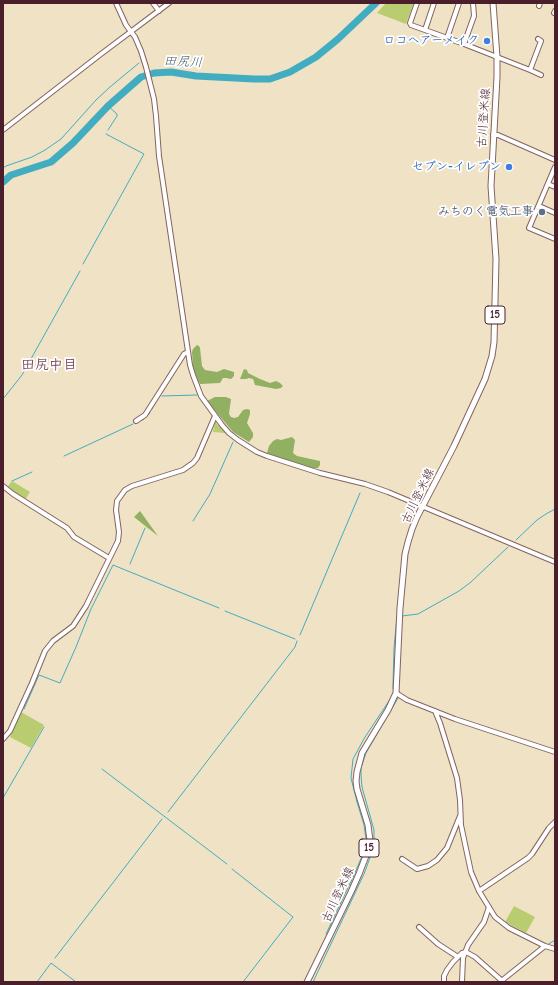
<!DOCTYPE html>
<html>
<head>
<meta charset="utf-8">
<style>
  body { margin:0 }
  #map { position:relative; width:558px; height:985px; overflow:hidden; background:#f0e2c5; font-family:"Comic Neue",sans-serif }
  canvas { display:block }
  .frame { position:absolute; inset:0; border:4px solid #4a1f2b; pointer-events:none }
</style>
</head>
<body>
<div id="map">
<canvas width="558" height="985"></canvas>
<div class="frame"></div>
</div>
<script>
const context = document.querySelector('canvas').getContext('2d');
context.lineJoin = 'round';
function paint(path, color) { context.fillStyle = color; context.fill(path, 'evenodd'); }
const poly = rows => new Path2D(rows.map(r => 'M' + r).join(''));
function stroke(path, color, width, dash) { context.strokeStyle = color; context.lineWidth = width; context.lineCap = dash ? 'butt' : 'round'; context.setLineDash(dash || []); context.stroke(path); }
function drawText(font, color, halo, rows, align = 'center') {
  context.font = font + ' "Comic Neue","Klee One",sans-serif'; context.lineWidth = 3.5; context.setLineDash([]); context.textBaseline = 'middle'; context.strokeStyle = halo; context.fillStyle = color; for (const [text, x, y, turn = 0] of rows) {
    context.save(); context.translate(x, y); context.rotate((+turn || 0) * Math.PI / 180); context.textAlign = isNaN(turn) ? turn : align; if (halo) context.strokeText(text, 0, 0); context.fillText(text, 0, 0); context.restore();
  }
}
const green = poly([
  [386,3,414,3,406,24,377,13],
  [215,422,225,432,225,433,213,432],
  [12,481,30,492,25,500,12,490,8,486],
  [21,712,44,725,31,748,10,737],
  [514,906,535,917,526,933,505,922]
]);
const forest = poly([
  [197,345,199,346,200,348,202,366,205,370,217,372,224,369,234,372,234,376,231,379,226,378,223,378,220,383,200,384,197,378,193,367,192,352,193,349],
  [244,369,247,370,248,373,260,379,270,383,276,381,280,383,283,386,281,388,276,389,255,385,253,379,249,378,246,379,240,379],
  [215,397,226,397,231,399,229,414,231,417,234,418,238,417,243,410,247,409,250,410,250,414,247,423,253,433,253,437,249,442,233,432,207,401],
  [292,437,295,440,293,453,297,456,320,461,320,465,318,468,312,468,286,461,271,456,267,453,269,446,273,441,277,439,281,440],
  [140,511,158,536,134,517]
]);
const stream = poly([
  [108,130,117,116,117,114,108,106],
  [3,168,6,166,32,157,45,150,61,139,96,100,110,87,139,63],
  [83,264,144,154,106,134],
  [162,396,197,395],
  [3,399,22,375,80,271],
  [152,409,157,399],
  [143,420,150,413],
  [64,456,133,424],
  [12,481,32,472],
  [193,521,210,494,233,442],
  [516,540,537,520,546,514,555,509],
  [130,564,145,528],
  [225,611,295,639],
  [402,616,418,614,459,591,471,582,508,547],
  [300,635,360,493],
  [393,689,393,685,394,648,397,616,399,616],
  [24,709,39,675,60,683,76,647,91,609,113,565,219,608],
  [102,769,227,864],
  [3,798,44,727],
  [168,812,295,647,297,641],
  [232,869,293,917,243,982],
  [326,934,355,873,364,851,366,839,364,825,357,802,351,778,353,759,365,737,389,701],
  [547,945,555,940],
  [55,958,162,819],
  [37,982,51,963,76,982],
  [313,982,364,874,372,852,374,844,374,830,362,787,361,775,361,768,366,753,398,698,397,697]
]);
const river = poly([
  [3,182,11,175,51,162,73,143,108,106,141,77,154,73,171,72,196,76,254,79,270,79,290,72,316,57,338,39,376,3]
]);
const minor = poly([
  [116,3,126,25,135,37,141,51,146,67,154,99,156,116,159,156,190,365,193,375,201,396,222,425,229,433,238,440,257,452,267,456,320,473,365,484,388,492,555,562],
  [153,3,159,11],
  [417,3,410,23,411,25,464,44,530,70,541,75],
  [539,6,540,3],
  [554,13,555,11],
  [425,30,434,3],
  [447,38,459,3],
  [464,44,474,16,473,3],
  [530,70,541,41,538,39],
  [3,130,101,54,169,3],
  [493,135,498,135,555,160],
  [555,167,529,228,555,239],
  [548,184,555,187],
  [539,206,555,213],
  [136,421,145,415,184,354,188,352],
  [3,486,13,494,67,528,74,537,109,558],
  [396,693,407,700,455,719,555,752],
  [435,711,440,723,457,778,460,800,461,825,471,872,479,891,495,917,509,928,545,946,555,949],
  [3,739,10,731,32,683,45,651,53,641,73,626,86,606,118,541,119,532,116,510,117,501,125,490,132,486,183,470,193,463,197,458,215,416],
  [402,859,417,869,428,866,437,860,447,848,460,816],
  [479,891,528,858,532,854,549,828,555,822],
  [419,927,438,944,458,957],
  [444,982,444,976,447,970,453,962,462,953,466,952,475,957,501,980],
  [462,982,463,958,468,945,477,932,484,922,489,907],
  [500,982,545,946]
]);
const major = poly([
  [307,982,351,892,359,874,369,848,370,840,369,833,368,825,357,789,356,781,357,772,362,753,388,710,396,693,400,608,405,554,408,542,412,529,417,517,454,446,485,379,492,356,494,342,495,302,496,259,491,186,497,77,497,57,493,3]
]);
const markers = [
  [487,41,4,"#3f7fe0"],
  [509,167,4,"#3f7fe0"],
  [542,212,4,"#5c6f8a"]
];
const shields = [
  [495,315,20],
  [369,848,20]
];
const shieldNames = [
  ["15",495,315],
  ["15",369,848]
];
const shopNames = [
  ["ロコヘアーメイク",479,41],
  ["セブン-イレブン",501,167]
];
const streetNames = [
  ["古川登米線",484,118,-86],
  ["古川登米線",418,496,-64],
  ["古川登米線",338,895,-65]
];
const serviceNames = [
  ["みちのく電気工事",534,212]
];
const waterNames = [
  ["田尻川",183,62,3]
];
const quarterNames = [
  ["田尻中目",49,365]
];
paint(green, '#b9cd70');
paint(forest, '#92b062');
stroke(stream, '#42acc1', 1);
stroke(river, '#42acc1', 7);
stroke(minor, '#846361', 6);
stroke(major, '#846361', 7);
stroke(minor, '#fff', 4);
stroke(major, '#fff', 5);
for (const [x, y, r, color] of markers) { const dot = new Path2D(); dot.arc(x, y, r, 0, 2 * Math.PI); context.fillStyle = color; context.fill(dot); stroke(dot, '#fff', 1.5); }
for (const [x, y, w] of shields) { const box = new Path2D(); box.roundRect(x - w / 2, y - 9, w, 18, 3); context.fillStyle = '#fff'; context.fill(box); stroke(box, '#4a1f2b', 1); }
drawText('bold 11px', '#4a1f2b', null, shieldNames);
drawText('bold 12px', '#366cbe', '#fff', shopNames, 'right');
drawText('12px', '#4a1f2b', '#fff', streetNames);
drawText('bold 12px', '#4e5e75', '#fff', serviceNames, 'right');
drawText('italic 13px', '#465e6e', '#fff', waterNames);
drawText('bold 14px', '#7e4758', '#fff', quarterNames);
</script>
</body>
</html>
